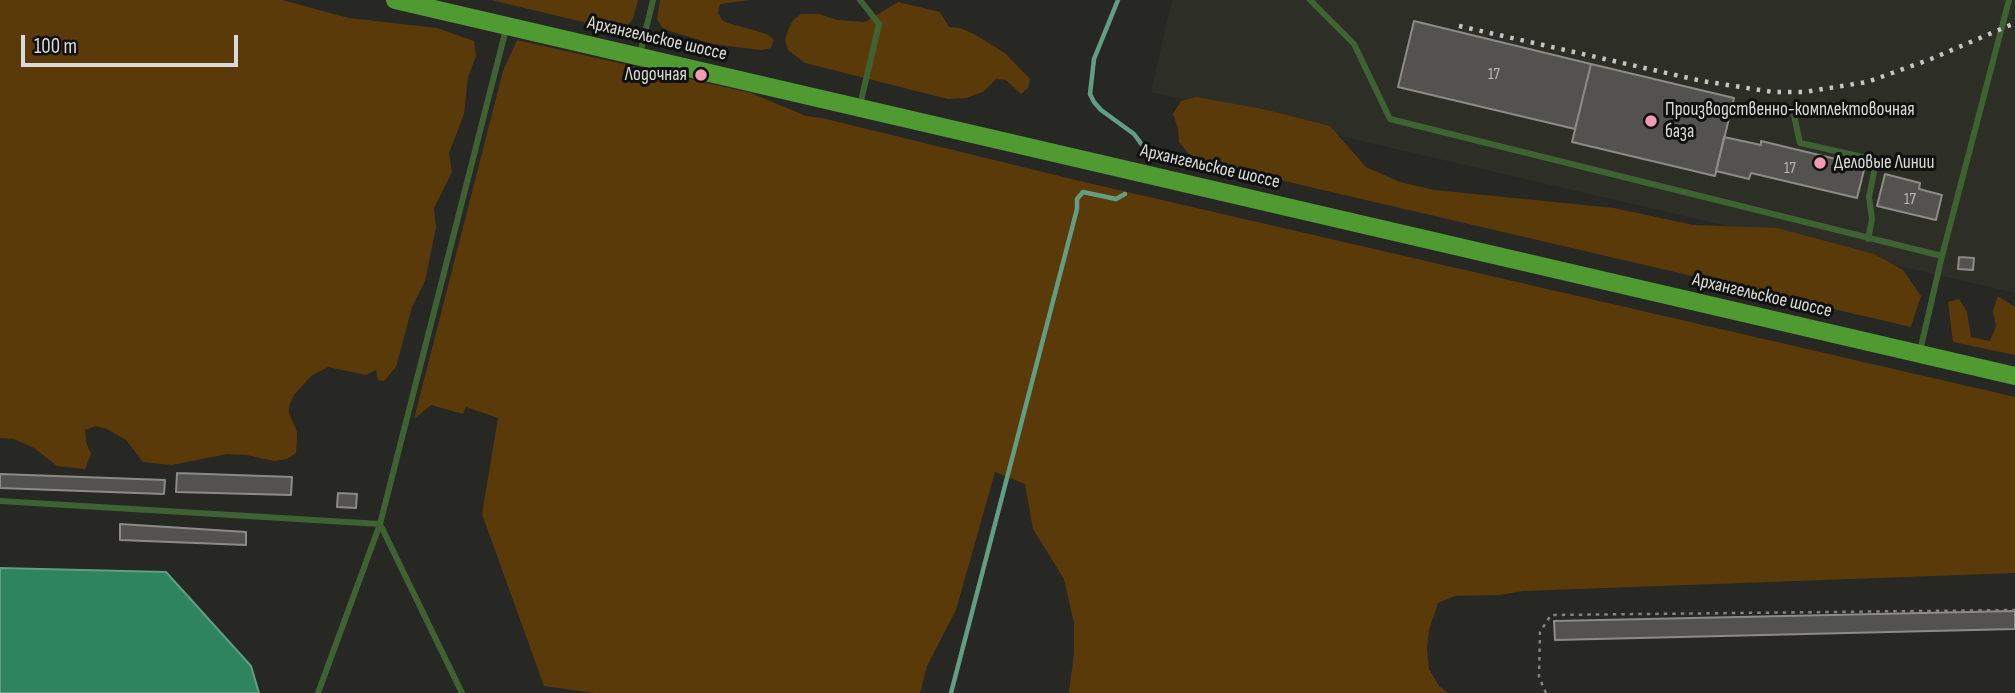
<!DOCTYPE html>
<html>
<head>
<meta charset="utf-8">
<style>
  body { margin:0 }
  #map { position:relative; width:2015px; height:693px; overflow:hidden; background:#272724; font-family:"Sofia Sans Condensed",sans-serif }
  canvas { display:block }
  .scale { position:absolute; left:21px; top:35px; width:217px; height:32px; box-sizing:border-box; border:4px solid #dadad8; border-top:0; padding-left:9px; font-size:21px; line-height:24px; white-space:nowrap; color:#dadad8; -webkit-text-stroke:5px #10100f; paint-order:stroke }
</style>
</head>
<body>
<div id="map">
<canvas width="2015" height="693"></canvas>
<div class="scale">100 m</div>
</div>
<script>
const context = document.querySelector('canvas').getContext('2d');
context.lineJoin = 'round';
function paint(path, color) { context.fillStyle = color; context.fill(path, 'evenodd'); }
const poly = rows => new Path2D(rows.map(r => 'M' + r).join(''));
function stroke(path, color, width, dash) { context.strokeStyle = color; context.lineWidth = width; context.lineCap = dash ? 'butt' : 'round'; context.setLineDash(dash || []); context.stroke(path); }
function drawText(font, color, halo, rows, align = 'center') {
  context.font = font + ' "Sofia Sans Condensed",sans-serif'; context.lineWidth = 6; context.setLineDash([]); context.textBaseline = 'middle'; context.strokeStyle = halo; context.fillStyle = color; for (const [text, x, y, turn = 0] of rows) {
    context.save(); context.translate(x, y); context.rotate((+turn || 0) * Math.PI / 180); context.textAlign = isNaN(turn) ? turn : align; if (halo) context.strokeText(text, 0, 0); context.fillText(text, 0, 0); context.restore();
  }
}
const built = poly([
  [1172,0,2015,0,2015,293,1151,92]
]);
const green = poly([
  [0,0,282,0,349,18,437,28,474,41,476,56,468,77,464,114,449,153,452,172,434,208,436,227,425,281,412,307,396,367,384,381,378,380,376,370,366,375,328,367,311,376,294,395,289,406,289,413,297,432,297,439,296,453,287,459,274,461,246,455,227,454,172,465,143,462,126,440,107,429,96,426,85,430,86,442,91,454,85,469,57,466,34,448,14,439,0,438],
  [491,0,638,0,633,19,625,28,617,30],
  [660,0,749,0,720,4,718,13,723,21,731,24,767,34,774,40,771,48,761,50,713,44,663,29,657,19],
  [898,2,940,12,949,27,960,28,974,34,1005,53,1030,79,1028,88,1021,94,1006,80,996,79,983,92,966,98,948,99,805,63,788,50,785,40,788,30,793,20,801,14,819,14,837,20,865,22],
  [517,40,751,93,806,116,822,118,1084,182,2015,397,2015,573,1523,591,1500,595,1455,596,1438,603,1429,630,1427,649,1429,669,1439,686,1448,693,1069,693,1074,653,1074,623,1064,579,1033,529,1025,484,995,472,956,610,927,666,920,693,594,693,544,686,482,514,498,418,466,407,463,414,431,405,414,419,503,71],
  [1196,97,1263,109,1330,126,1366,167,1400,182,1434,190,1614,208,1693,225,1777,228,1874,254,1903,270,1921,296,1911,327,1194,160,1179,142,1178,128,1173,114,1181,101],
  [1998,296,2015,307,2015,355,1953,342,1948,302,1959,299,1967,312,1971,337,1990,341,1996,326,1993,311]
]);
const water = poly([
  [0,568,166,572,251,666,259,693,0,693,0,568]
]);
const stream = poly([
  [1118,0,1094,59,1090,94,1094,102,1101,110,1134,134,1145,149],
  [951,693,1077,209,1077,199,1083,192,1116,199,1125,194]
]);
const building = poly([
  [1414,21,1591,64,1575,129,1398,87,1414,21],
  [1591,64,1734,98,1715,176,1572,142,1591,64],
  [1724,137,1761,145,1761,141,1865,166,1857,198,1751,173,1749,179,1716,171,1724,137],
  [1885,174,1920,183,1919,189,1942,195,1936,220,1877,206,1885,174],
  [1959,257,1974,258,1973,270,1958,269,1959,257],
  [177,473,292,477,291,495,176,492,177,473],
  [0,474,165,480,164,494,0,488,0,474],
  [338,493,357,494,356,508,337,507,338,493],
  [120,524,246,532,246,545,120,540,120,524],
  [2015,611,2015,629,1555,640,1554,621,2015,611]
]);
const path = poly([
  [1546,693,1539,677,1540,632,1551,615,2015,610]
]);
const lane = poly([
  [860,0,879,24,860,105],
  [1310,0,1354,44,1390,119,1942,256],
  [640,54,653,0],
  [1794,115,1800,143,1867,158,1875,167,1869,197,1872,219,1868,239],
  [1920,351,1942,256,2009,0],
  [0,501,380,524,318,693],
  [462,693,380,524,506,29]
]);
const primary = poly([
  [395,0,2015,376]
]);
const rail = poly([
  [1459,26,1702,81,1773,92,1804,92,1867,82,1931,59,2015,23]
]);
const markers = [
  [701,75,7,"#f19ab1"],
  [1651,121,7,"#f19ab1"],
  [1820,163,7,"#f19ab1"]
];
const numberNames = [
  ["17",1494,75],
  ["17",1790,169],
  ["17",1910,200]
];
const streetNames = [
  ["Архангельское шоссе",657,39,13],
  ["Архангельское шоссе",1210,167,13],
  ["Архангельское шоссе",1762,296,13]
];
const poiNames = [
  ["Лодочная",687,75,"right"],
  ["Производственно-комплектовочная",1665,110],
  ["база",1665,132],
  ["Деловые Линии",1834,163]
];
paint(built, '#2d2f26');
paint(green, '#5b3a0a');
paint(water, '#2e845d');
stroke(water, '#629e82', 2);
stroke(stream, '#629e82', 4.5);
paint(building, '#53524e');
stroke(building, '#8c8b87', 2);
stroke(path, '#838380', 2.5, [3.5, 5]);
stroke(lane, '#3e6232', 6);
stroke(primary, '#509b31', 18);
stroke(rail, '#c5c5c3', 4.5, [3.5, 7]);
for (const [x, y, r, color] of markers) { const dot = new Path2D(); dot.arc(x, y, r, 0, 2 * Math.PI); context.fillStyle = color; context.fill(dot); stroke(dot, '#10100f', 2.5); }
drawText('16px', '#b8b8b6', null, numberNames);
drawText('19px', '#dadad8', '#10100f', streetNames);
drawText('19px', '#dadad8', '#10100f', poiNames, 'left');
</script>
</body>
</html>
